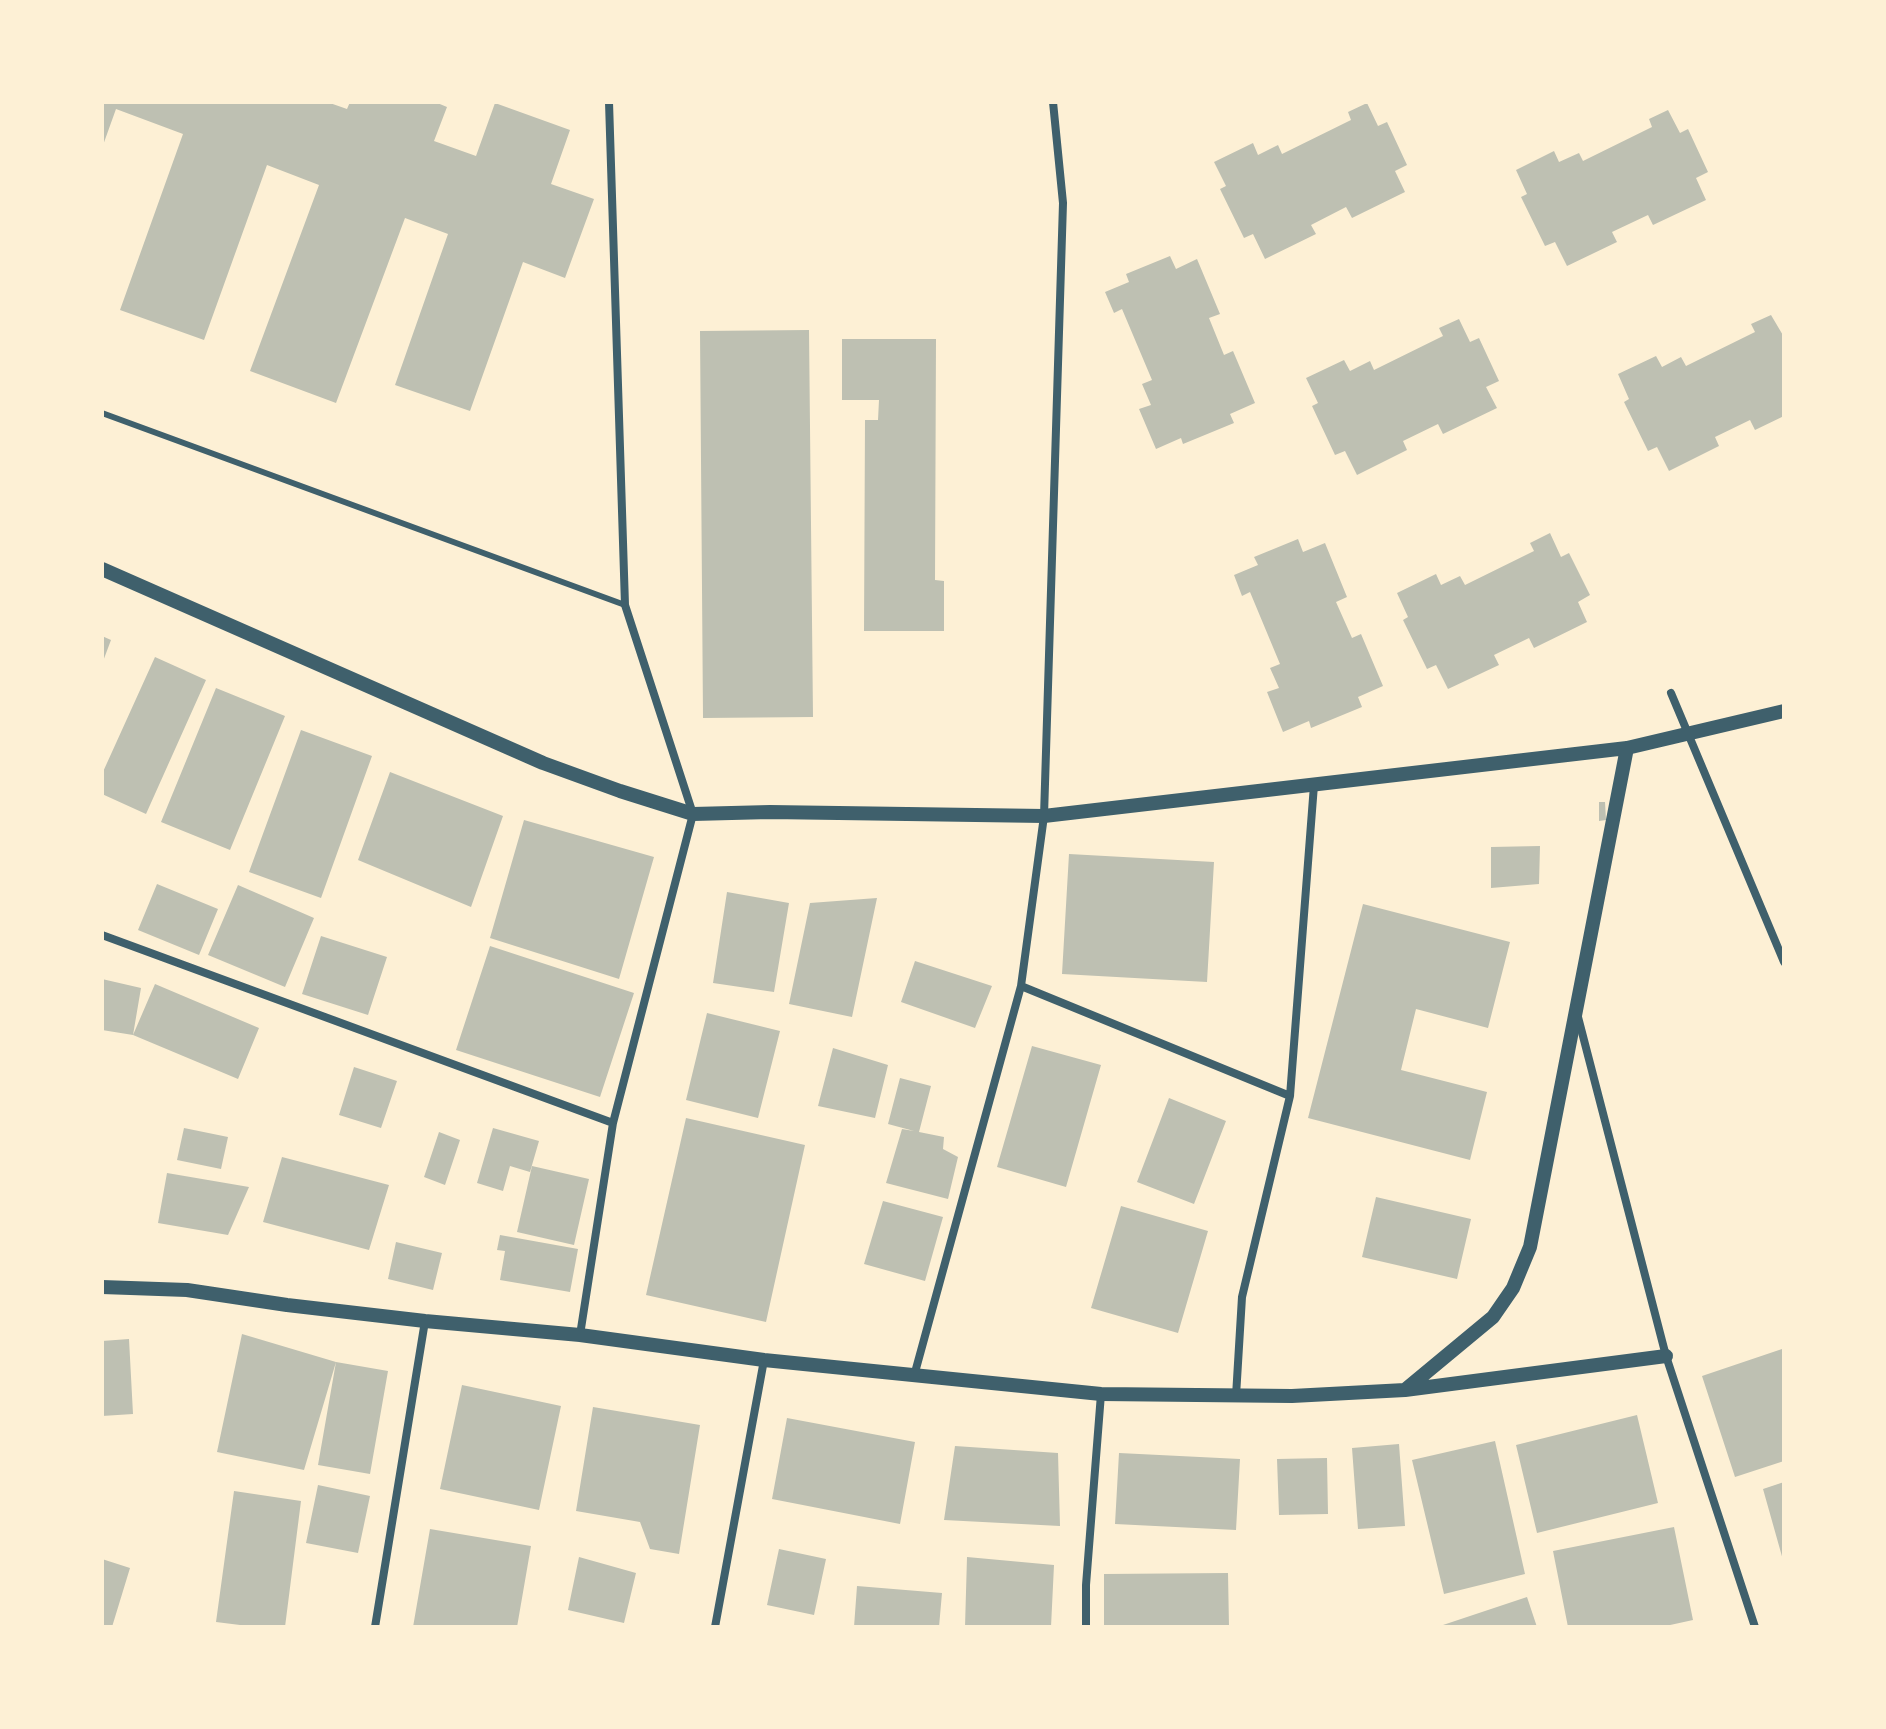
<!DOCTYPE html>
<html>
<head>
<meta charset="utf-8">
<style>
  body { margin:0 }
  #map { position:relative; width:1886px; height:1729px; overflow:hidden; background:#fdf0d5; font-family:"DM Sans",sans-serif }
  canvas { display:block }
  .frame { position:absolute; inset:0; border:104px solid #fdf0d5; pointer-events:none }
</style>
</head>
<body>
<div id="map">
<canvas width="1886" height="1729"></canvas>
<div class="frame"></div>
</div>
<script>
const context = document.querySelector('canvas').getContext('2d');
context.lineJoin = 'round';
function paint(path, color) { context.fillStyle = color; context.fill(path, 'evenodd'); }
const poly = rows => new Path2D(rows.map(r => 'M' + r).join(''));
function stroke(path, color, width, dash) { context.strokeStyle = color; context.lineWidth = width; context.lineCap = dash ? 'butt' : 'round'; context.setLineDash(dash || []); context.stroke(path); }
const building = poly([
  [102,102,327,102,347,109,350,102,435,102,447,107,434,141,476,156,495,103,570,130,551,184,594,199,565,278,523,262,470,411,395,385,448,234,405,218,336,403,250,371,319,185,267,165,204,340,120,310,183,134,116,109,102,148],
  [1367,103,1378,126,1387,122,1407,165,1395,171,1405,192,1352,218,1346,207,1311,225,1316,234,1265,259,1253,234,1244,238,1220,189,1226,186,1214,162,1253,143,1258,155,1278,145,1282,154,1351,120,1348,112],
  [1668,110,1680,133,1688,129,1708,172,1696,178,1706,200,1653,225,1648,215,1612,232,1617,242,1567,266,1555,242,1545,246,1521,197,1527,194,1516,170,1554,151,1559,162,1579,153,1583,161,1652,127,1649,119],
  [1170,256,1176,269,1197,259,1220,314,1209,318,1224,355,1233,351,1255,403,1230,414,1234,423,1183,444,1181,438,1156,449,1139,409,1151,405,1142,384,1152,380,1122,309,1114,313,1105,292,1129,282,1126,274],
  [1771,315,1784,337,1784,416,1755,430,1750,420,1715,437,1719,446,1669,471,1657,447,1648,451,1624,402,1629,399,1618,374,1656,356,1662,367,1681,357,1686,366,1755,332,1751,324],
  [1459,319,1470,342,1479,338,1499,381,1486,387,1497,408,1443,434,1438,424,1403,441,1407,450,1357,475,1345,451,1335,455,1312,406,1318,403,1306,378,1344,360,1350,371,1370,361,1374,370,1443,336,1439,328],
  [809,330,813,717,703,718,700,331],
  [842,339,936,339,935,580,944,581,944,631,864,631,865,420,878,420,879,400,842,400],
  [1550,533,1561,557,1569,553,1590,595,1578,602,1587,622,1534,648,1529,638,1494,655,1499,665,1448,689,1436,665,1427,669,1403,620,1408,617,1397,593,1436,574,1441,585,1460,576,1465,585,1534,551,1530,543],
  [1298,539,1303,552,1325,543,1347,597,1336,602,1352,638,1361,634,1383,686,1358,697,1362,707,1311,728,1309,721,1283,732,1267,692,1279,688,1270,668,1280,664,1250,592,1242,596,1234,575,1258,565,1254,557],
  [102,636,111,640,102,664],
  [155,657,206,680,146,814,102,794,102,774],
  [216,688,285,716,230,850,161,822],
  [301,730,372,756,321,898,249,872],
  [390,772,503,816,471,907,358,860],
  [1599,802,1605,802,1606,820,1599,821],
  [524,820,654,857,619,979,490,938],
  [1540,846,1539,884,1491,888,1491,847],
  [1069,854,1214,862,1207,982,1062,974],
  [157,884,218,909,199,955,138,930],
  [238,885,314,918,285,987,208,955],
  [727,892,789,903,774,992,713,983],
  [877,898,852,1017,789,1004,810,903],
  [1363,904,1510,942,1488,1028,1416,1009,1401,1070,1487,1092,1470,1160,1308,1118],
  [321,936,387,957,368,1015,302,994],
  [490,946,634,993,600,1097,456,1050],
  [915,961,992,986,975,1028,901,1002],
  [102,979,141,988,133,1035,155,984,259,1028,238,1079,133,1035,102,1030],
  [707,1013,780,1031,758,1118,686,1100],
  [1032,1046,1101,1065,1066,1187,997,1167],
  [833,1048,888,1065,875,1118,818,1106],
  [354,1067,397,1081,381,1128,339,1115],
  [900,1078,931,1086,919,1132,944,1137,943,1149,958,1157,948,1199,886,1183,902,1129,914,1131,888,1124],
  [1169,1098,1226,1121,1194,1204,1137,1182],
  [686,1118,805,1145,766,1322,646,1295],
  [184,1128,228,1137,221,1169,177,1160],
  [493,1128,539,1141,530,1172,510,1166,503,1191,477,1183],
  [439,1132,460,1140,445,1185,424,1177],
  [282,1157,389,1185,369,1250,263,1222],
  [532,1166,589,1179,574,1245,517,1232],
  [167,1173,249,1187,228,1235,158,1223],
  [1376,1197,1471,1219,1457,1279,1362,1257],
  [883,1201,943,1217,925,1281,864,1264],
  [1121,1206,1208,1231,1178,1333,1091,1308],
  [500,1235,578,1249,570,1292,500,1280,505,1251,497,1250],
  [396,1242,442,1253,433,1290,388,1279],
  [242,1334,336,1362,304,1470,217,1452],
  [129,1339,133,1414,102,1416,102,1341],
  [1782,1349,1784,1356,1784,1461,1735,1477,1702,1376],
  [336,1362,388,1371,370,1474,318,1465],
  [462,1385,561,1406,539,1510,440,1489],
  [593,1407,700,1425,679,1554,650,1549,640,1522,576,1511],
  [1637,1415,1658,1503,1537,1533,1516,1445],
  [787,1418,915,1442,900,1524,772,1499],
  [1495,1441,1525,1574,1444,1594,1412,1460],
  [1399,1444,1405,1526,1358,1529,1352,1448],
  [955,1446,1058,1453,1060,1526,944,1520],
  [1119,1453,1240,1459,1236,1530,1115,1524],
  [1327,1458,1328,1514,1279,1515,1277,1459],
  [1784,1482,1784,1559,1783,1560,1763,1489],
  [318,1485,370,1496,358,1553,306,1543],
  [234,1491,301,1501,285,1627,256,1627,216,1622],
  [1674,1527,1693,1620,1661,1627,1568,1627,1553,1551],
  [430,1529,531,1546,517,1627,413,1627],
  [779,1549,826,1559,814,1615,767,1605],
  [579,1557,636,1573,624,1623,568,1610],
  [967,1557,1054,1565,1051,1627,965,1627],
  [102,1559,130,1568,112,1627,102,1627],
  [1228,1573,1229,1627,1104,1627,1104,1574],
  [857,1586,942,1593,939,1627,854,1627],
  [1527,1597,1537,1627,1440,1627,1440,1626]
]);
const service = poly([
  [102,413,625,605]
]);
const minor = poly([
  [1671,693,1784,962],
  [102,935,613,1123],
  [1021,986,1290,1096],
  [1578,1017,1666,1356,1755,1627],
  [580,1335,613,1123,693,814,625,605,609,102],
  [914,1376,1021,986,1044,816,1063,203,1053,102],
  [1236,1396,1242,1297,1290,1096,1314,785],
  [375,1627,425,1321],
  [715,1627,764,1360],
  [1086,1627,1086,1585,1101,1394]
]);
const tertiary = poly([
  [102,569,543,763,620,791,693,814,770,812,1044,816,1627,748,1784,711],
  [102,1287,187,1290,287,1305,425,1321,580,1335,764,1360,1101,1394,1292,1396,1405,1390,1493,1317,1513,1288,1530,1247,1627,748],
  [1405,1390,1666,1356]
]);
paint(building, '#bec0b2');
stroke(service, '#3f606c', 6);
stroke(minor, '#3f606c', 8);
stroke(tertiary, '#3f606c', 14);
</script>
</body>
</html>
